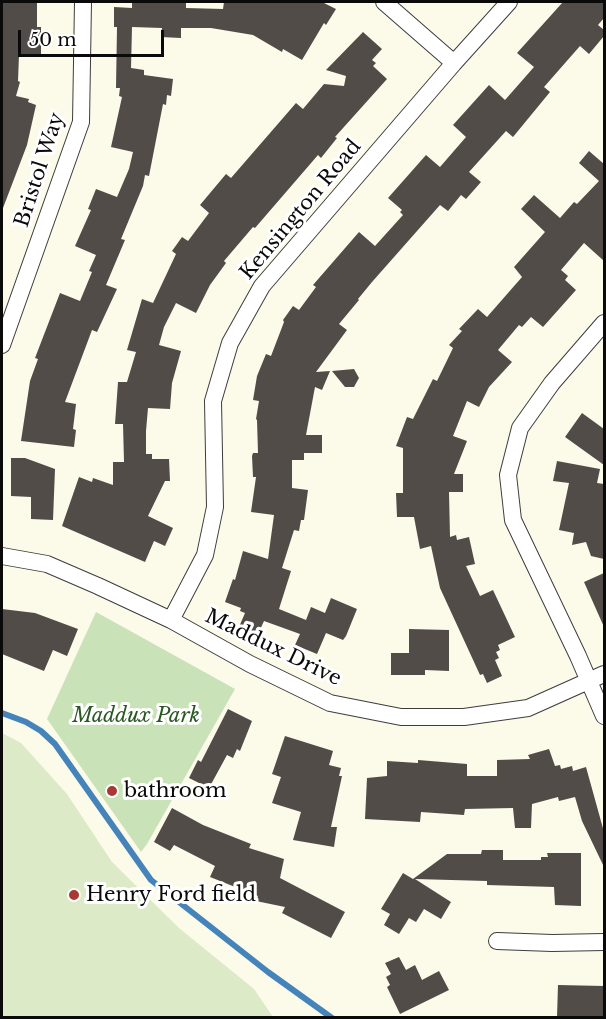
<!DOCTYPE html>
<html>
<head>
<meta charset="utf-8">
<style>
  body { margin:0 }
  #map { position:relative; width:606px; height:1019px; overflow:hidden; background:#fcfae9; font-family:"Libre Baskerville",serif }
  canvas { display:block }
  .frame { position:absolute; inset:0; border:3px solid #0a0a0a; pointer-events:none }
  .scale { position:absolute; left:18px; top:30px; width:146px; height:27px; box-sizing:border-box; border:3px solid #0a0a0a; border-top:0; padding-left:8px; font-size:18px; line-height:21px; white-space:nowrap; color:#0a0a0a; -webkit-text-stroke:4px #fff; paint-order:stroke }
</style>
</head>
<body>
<div id="map">
<canvas width="606" height="1019"></canvas>
<div class="frame"></div>
<div class="scale">50 m</div>
</div>
<script>
const context = document.querySelector('canvas').getContext('2d');
context.lineJoin = 'round';
function paint(path, color) { context.fillStyle = color; context.fill(path, 'evenodd'); }
const poly = rows => new Path2D(rows.map(r => 'M' + r).join(''));
function stroke(path, color, width, dash) { context.strokeStyle = color; context.lineWidth = width; context.lineCap = dash ? 'butt' : 'round'; context.setLineDash(dash || []); context.stroke(path); }
function drawText(font, color, halo, rows, align = 'center') {
  context.font = font + ' "Libre Baskerville",serif'; context.lineWidth = 6; context.setLineDash([]); context.textBaseline = 'middle'; context.strokeStyle = halo; context.fillStyle = color; for (const [text, x, y, turn = 0] of rows) {
    context.save(); context.translate(x, y); context.rotate((+turn || 0) * Math.PI / 180); context.textAlign = isNaN(turn) ? turn : align; if (halo) context.strokeText(text, 0, 0); context.fillText(text, 0, 0); context.restore();
  }
}
const green = poly([
  [96,612,235,689,147,844,141,852,47,719]
]);
const pitch = poly([
  [2,733,21,743,67,794,112,862,179,928,254,989,273,1017,2,1017]
]);
const stream = poly([
  [2,713,26,722,41,731,55,744,151,880,268,972,332,1018]
]);
const building = poly([
  [2,2,37,2,37,27,41,27,41,55,19,55,18,81,20,82,16,96,29,99,28,102,36,105,27,145,3,208,2,208],
  [132,2,186,2,186,8,223,9,224,2,322,2,336,9,326,25,324,23,302,60,283,49,282,52,253,35,211,28,181,28,181,38,161,37,162,28,132,27,131,68,144,70,144,75,173,79,171,96,167,95,166,105,163,104,149,176,145,175,143,186,121,239,125,240,106,285,117,289,97,332,92,330,65,402,76,404,73,429,76,430,74,447,21,441,30,381,38,359,35,358,60,293,80,301,92,272,89,271,96,255,75,246,91,210,88,209,96,189,117,197,129,169,133,152,111,147,122,97,119,96,120,88,116,88,117,27,114,27,114,7,132,8],
  [563,2,604,2,604,18,598,25,604,30,604,36,589,54,580,46,544,87,550,92,513,137,506,131,469,172,481,182,466,199,461,195,448,211,440,205,372,282,358,299,359,300,339,324,347,330,316,372,330,371,322,390,315,387,306,435,322,435,322,453,304,453,304,460,292,460,292,488,308,490,304,520,301,520,299,531,294,530,282,568,291,571,279,609,306,620,311,607,325,613,331,598,357,609,346,636,343,640,326,633,317,654,295,645,300,634,264,621,258,634,239,627,245,613,240,611,241,608,225,602,233,579,235,580,243,551,268,559,274,515,251,512,256,477,253,477,252,456,253,453,258,453,257,420,256,419,259,401,253,400,257,376,266,354,271,356,284,322,283,320,293,306,299,310,316,287,313,285,359,232,375,246,403,215,400,212,402,210,388,198,426,155,440,167,466,137,453,125,489,85,505,100,534,67,517,53],
  [363,32,382,49,372,60,376,63,373,66,387,79,335,137,337,138,321,158,318,155,255,228,253,227,224,261,226,263,210,285,196,313,176,303,164,327,159,345,181,351,172,383,170,409,148,408,146,431,146,454,152,454,152,459,169,459,170,481,165,481,148,516,173,528,165,546,154,541,145,562,62,526,79,477,92,482,93,478,113,485,113,462,124,462,123,424,115,424,118,382,127,382,136,352,127,350,142,299,153,303,176,254,172,251,182,237,188,241,209,213,200,205,226,174,231,178,296,103,303,109,324,84,344,86,346,76,326,70],
  [589,151,604,164,604,261,584,243,561,270,568,276,565,280,576,290,543,327,531,317,522,327,519,325,498,350,512,362,489,387,479,407,467,401,453,436,467,441,454,474,463,474,463,492,449,492,450,537,456,535,457,540,469,537,475,564,466,566,480,596,493,590,515,637,498,645,500,650,496,652,499,658,495,660,502,676,487,683,483,674,480,675,440,588,431,546,420,549,414,517,397,517,396,493,403,493,403,448,396,446,407,417,413,419,433,379,437,381,453,348,449,345,462,331,459,329,478,309,487,317,522,277,514,267,545,232,521,209,534,195,560,218,574,202,577,204,599,181,579,163],
  [354,369,359,378,354,387,345,387,332,371],
  [582,413,604,429,604,465,565,437],
  [11,458,25,458,55,469,53,520,31,519,31,497,11,496],
  [557,461,600,469,597,483,604,484,604,559,591,556,586,542,572,545,574,533,559,530,569,483,553,481],
  [604,573,604,627,584,582],
  [2,609,35,613,78,629,67,656,53,650,44,671,2,654],
  [409,629,449,630,449,671,425,670,425,675,391,675,391,653,409,653],
  [228,709,252,721,240,751,237,749,233,758,227,755,209,788,189,778,198,760,201,762],
  [285,736,333,751,329,765,341,768,339,776,342,776,331,827,337,827,334,847,293,840,301,812,272,803,281,777,272,774],
  [549,749,555,766,560,765,561,769,572,766,573,771,586,767,604,832,604,867,582,821,575,797,559,801,558,797,532,804,531,828,515,828,513,808,465,809,464,815,421,812,420,822,365,819,367,778,387,776,387,761,418,763,418,760,467,764,467,776,497,776,497,760,530,759,528,755],
  [172,808,203,825,251,844,249,848,284,859,280,878,345,912,331,938,282,913,285,907,256,901,258,896,210,877,215,866,174,845,170,851,154,842],
  [482,850,503,850,503,860,541,860,541,857,548,857,547,853,581,853,581,906,555,905,554,887,487,885,487,881,415,879,451,902,441,919,424,909,416,922,409,918,399,934,384,925,390,914,381,909,403,873,413,879,447,854,481,854],
  [399,957,406,970,415,965,422,980,439,971,449,990,400,1014,387,987,390,985,386,977,391,974,385,963],
  [558,985,604,986,604,1017,557,1017]
]);
const minor = poly([
  [384,2,454,63],
  [604,323,552,383,520,428,508,475,513,520,578,656,604,716],
  [2,345,81,122,83,2],
  [2,556,47,564,98,586,171,620,250,664,330,703,401,717,464,717,528,708,604,674],
  [171,620,205,555,215,507,213,401,230,343,262,286,454,63,509,2],
  [497,941,552,943,604,942]
]);
const markers = [
  [112,791,6,"#a73834"],
  [74,895,6,"#a73834"]
];
const streetNames = [
  ["Bristol Way",40,170,-72],
  ["Kensington Road",301,210,-50],
  ["Maddux Drive",273,648,26]
];
const parkNames = [
  ["Maddux Park",136,716]
];
const poiNames = [
  ["bathroom",124,791],
  ["Henry Ford field",86,895]
];
paint(green, '#cae2b8');
paint(pitch, '#dceac8');
stroke(stream, '#4583bb', 6);
paint(building, '#514c48');
stroke(minor, '#3d3d3d', 18);
stroke(minor, '#fff', 16);
for (const [x, y, r, color] of markers) { const dot = new Path2D(); dot.arc(x, y, r, 0, 2 * Math.PI); context.fillStyle = color; context.fill(dot); stroke(dot, '#fff', 2); }
drawText('20px', '#0a0a0a', '#fff', streetNames);
drawText('italic 20px', '#2a5823', '#fff', parkNames);
drawText('20px', '#0a0a0a', '#fff', poiNames, 'left');
</script>
</body>
</html>
